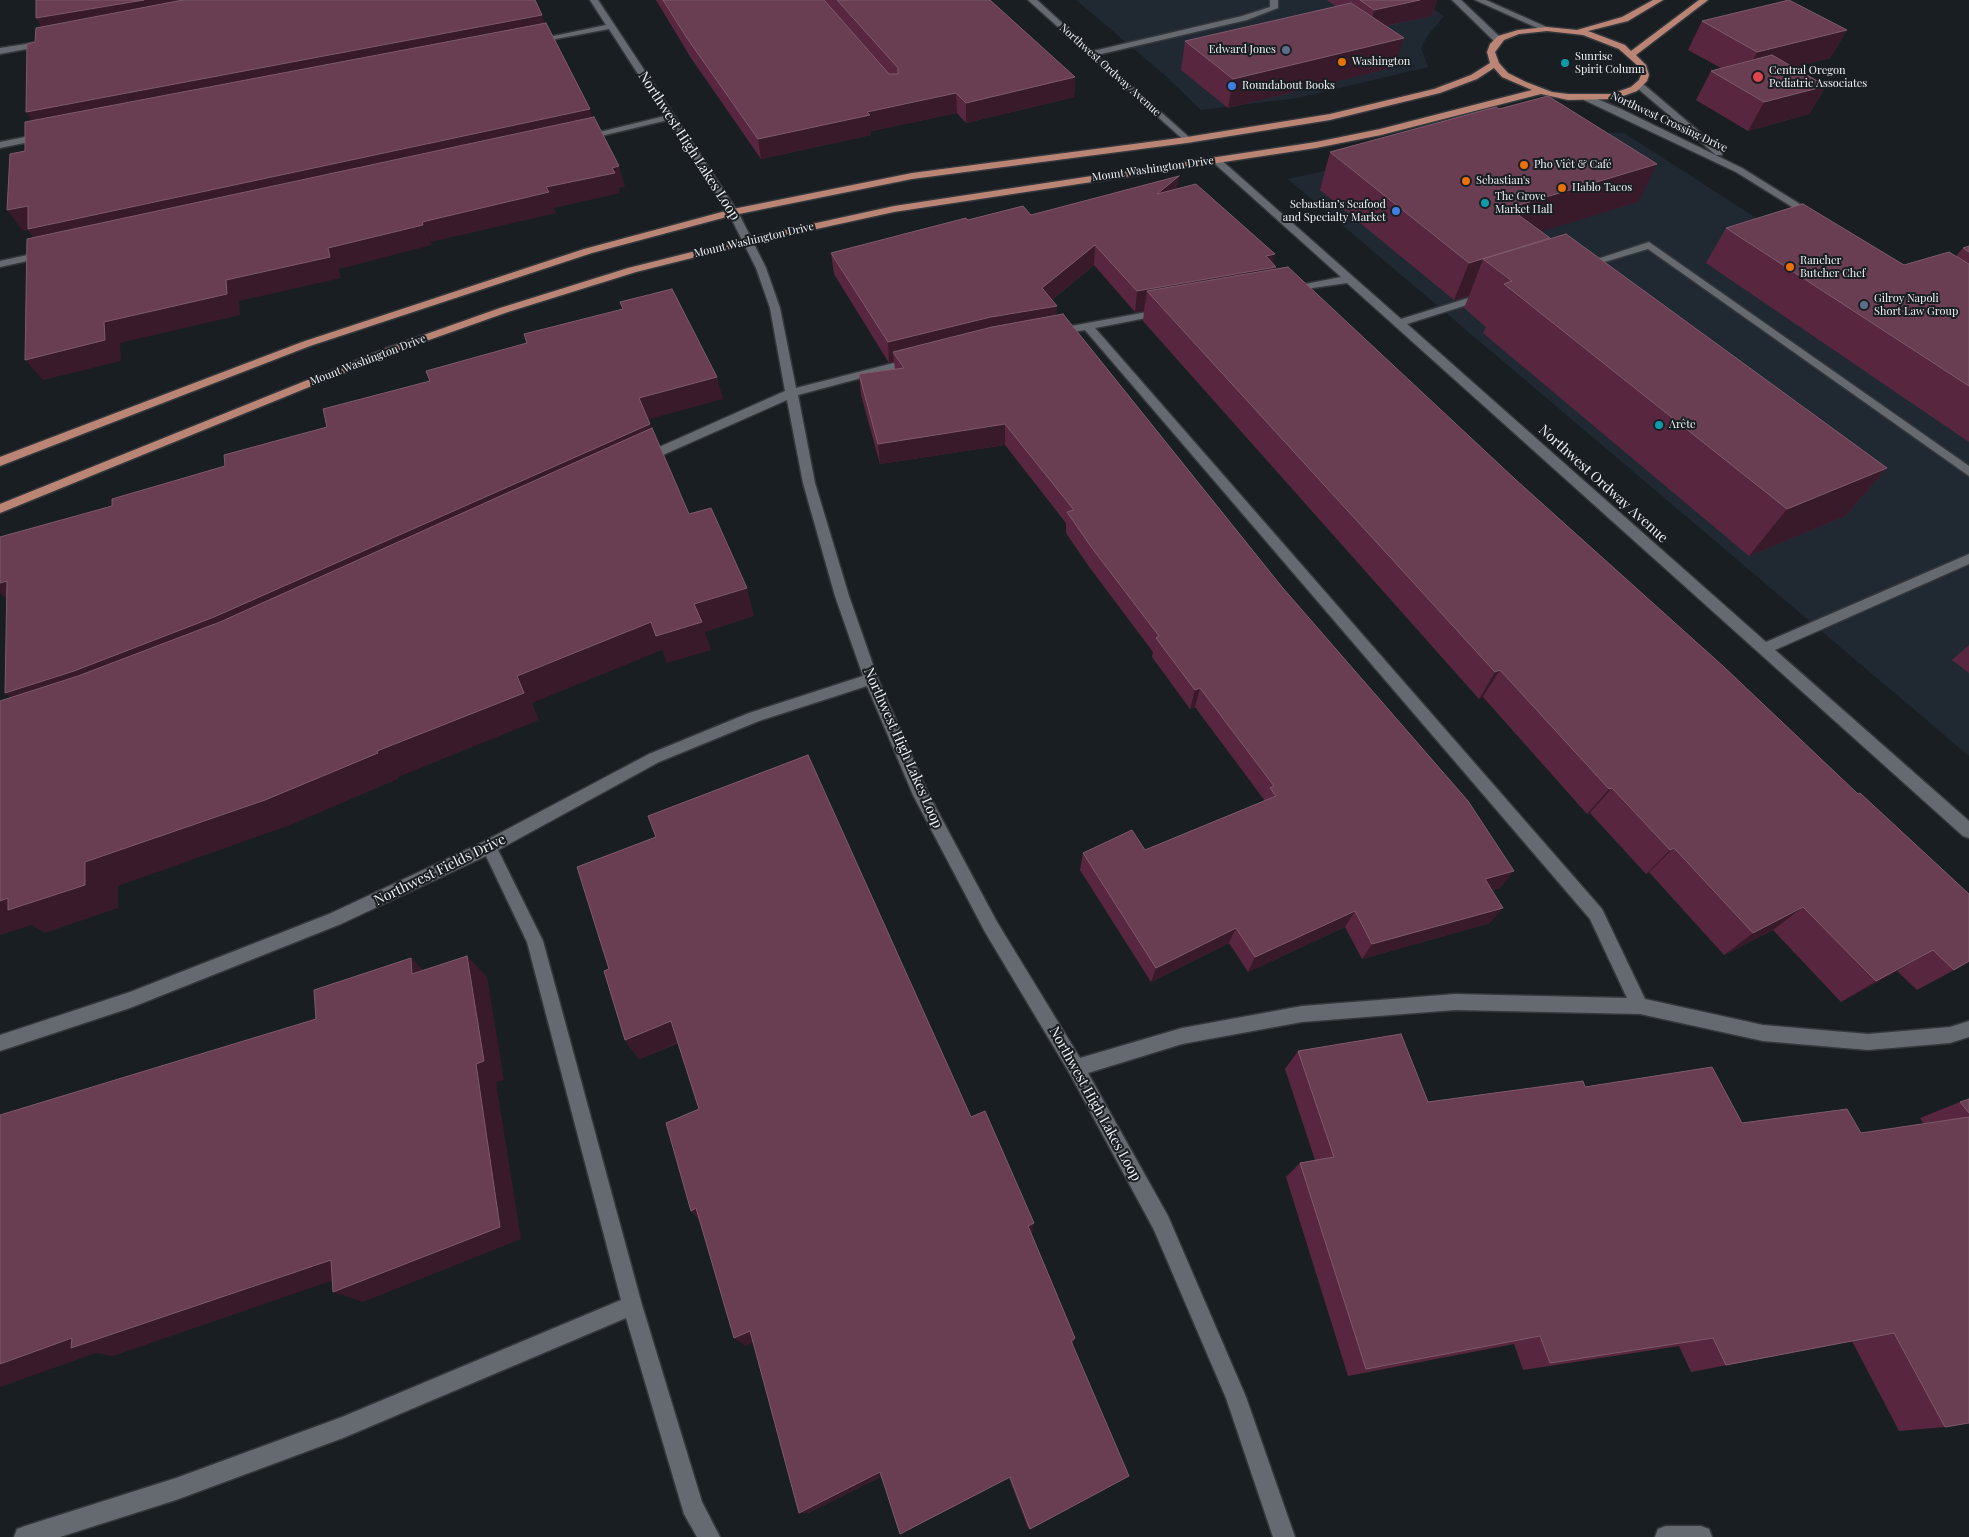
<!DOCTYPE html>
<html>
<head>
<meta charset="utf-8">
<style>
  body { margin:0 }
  canvas { display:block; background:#191e22 }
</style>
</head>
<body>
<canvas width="1969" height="1537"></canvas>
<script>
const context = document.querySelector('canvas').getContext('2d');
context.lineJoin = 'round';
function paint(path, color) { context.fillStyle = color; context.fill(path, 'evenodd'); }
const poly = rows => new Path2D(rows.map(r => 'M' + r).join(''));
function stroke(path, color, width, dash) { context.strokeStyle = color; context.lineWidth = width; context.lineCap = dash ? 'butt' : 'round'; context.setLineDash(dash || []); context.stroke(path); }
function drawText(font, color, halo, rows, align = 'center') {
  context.font = font + ' "Playfair Display",serif'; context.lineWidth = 4; context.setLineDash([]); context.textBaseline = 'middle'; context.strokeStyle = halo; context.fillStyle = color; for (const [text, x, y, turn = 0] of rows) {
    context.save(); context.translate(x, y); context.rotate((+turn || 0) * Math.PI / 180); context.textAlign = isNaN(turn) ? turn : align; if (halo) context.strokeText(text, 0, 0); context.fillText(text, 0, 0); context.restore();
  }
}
const built = poly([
  [1076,0,1419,0,1444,16,1428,35,1421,48,1428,67,1297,98,1201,110,1166,76],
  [1603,133,1624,133,1969,355,1969,756,1288,179,1370,161]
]);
const minor = poly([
  [590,0,598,0,738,212,766,268,780,308,796,388,913,358,919,361,917,363,798,395,815,483,849,596,878,679,928,793,997,922,1080,1058,1182,1028,1302,1006,1455,994,1627,998,1590,919,1085,330,1055,335,1050,332,1055,329,1163,309,1167,310,1167,314,1095,328,1602,909,1645,999,1763,1025,1868,1034,1950,1027,1969,1021,1969,1037,1950,1043,1868,1050,1763,1041,1640,1014,1455,1010,1302,1022,1182,1044,1088,1073,1168,1216,1246,1397,1295,1537,1273,1537,1226,1398,1154,1230,1070,1074,985,932,913,795,867,686,759,721,659,762,498,850,543,941,642,1305,702,1502,720,1537,697,1537,684,1514,626,1318,343,1438,176,1500,60,1537,14,1537,17,1529,25,1526,176,1478,342,1417,621,1300,527,942,486,856,341,924,130,1008,0,1051,0,1035,130,992,329,914,483,842,649,754,749,713,863,676,835,596,803,483,787,400,647,462,643,463,637,459,639,456,785,391,770,308,756,268,728,212,668,120,584,140,579,137,665,116,609,29,534,43,530,41,606,25,590,0],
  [1028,0,1037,0,1093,51,1242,16,1270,7,1270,0,1278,0,1278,8,1247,20,1097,55,1190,138,1190,142,1187,143,1028,0],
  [1452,0,1461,0,1501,38,1501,42,1495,42,1452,0],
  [1475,0,1486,0,1551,29,1544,31,1475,0],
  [45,41,48,41,48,45,0,54,0,48,45,41],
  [1636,83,1642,83,1722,151,1722,155,1716,155,1636,87,1636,83],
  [1584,96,1590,96,1621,109,1742,168,1819,216,1810,218,1736,172,1584,100,1584,96],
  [45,133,48,134,48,138,0,148,0,142,45,133],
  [1214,159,1220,159,1401,319,1481,294,1489,294,1489,298,1407,324,1766,642,1969,554,1969,564,1775,650,1969,821,1969,838,1963,836,1347,283,1285,292,1285,288,1341,277,1214,163,1214,159],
  [1649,242,1969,466,1969,476,1648,249,1581,269,1576,266,1649,242],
  [46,251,50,252,50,256,0,267,0,261,46,251],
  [1666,1526,1701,1526,1709,1529,1712,1537,1655,1537,1658,1529,1666,1526]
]);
const major = poly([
  [1653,0,1663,0,1628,21,1588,31,1625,45,1631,51,1699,0,1708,0,1636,55,1646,65,1649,75,1647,81,1637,91,1615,99,1568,100,1541,94,1381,135,1316,148,894,212,748,244,636,272,508,312,395,352,0,513,0,504,387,348,500,308,628,268,748,238,894,206,1316,142,1380,129,1532,90,1502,77,1494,68,1477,79,1440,93,1330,120,1187,143,912,179,734,215,592,253,310,346,0,466,0,457,302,342,584,249,733,209,912,173,1187,137,1330,114,1434,89,1471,75,1490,63,1487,52,1490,44,1498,36,1518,30,1547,27,1577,30,1622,17,1653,0],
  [1547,31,1583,35,1619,49,1638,66,1641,75,1639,80,1631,87,1611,94,1568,94,1552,92,1526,82,1508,73,1499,63,1495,52,1504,40,1519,34,1547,31]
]);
const wall = poly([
  [656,0,990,0,1075,77,1074,97,966,123,957,113,871,131,871,135,761,159,691,58],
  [1327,0,1437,0,1432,16,1385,26,1395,67,1228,108,1181,70,1185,41,1337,7],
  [1702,21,1847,30,1830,58,1794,67,1826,86,1809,114,1748,131,1696,100,1711,71,1721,68,1688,50],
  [1499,109,1638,202,1541,231,1550,238,1550,239,1887,468,1845,516,1749,556,1483,333,1486,327,1464,308,1469,296,1454,300,1320,190,1330,152],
  [1177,189,1273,263,1276,269,1969,962,1917,990,1897,971,1841,1002,1773,930,1724,955,1649,872,1646,874,1590,813,1587,814,1483,697,1479,699,1143,321,1144,311,1135,312,1094,265,1052,300,1057,306,1056,316,1500,888,1492,890,1490,923,1362,959,1345,927,1248,972,1229,943,1151,982,1080,870,1083,853,1145,850,1265,801,1195,707,1190,709,1152,657,1153,652,1090,568,1066,533,1066,523,1005,445,880,464,861,395,859,374,895,369,894,362,889,363,834,274,831,253,968,220,1031,215],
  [1726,228,1904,265,1956,256,1963,248,1969,246,1969,442,1706,263],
  [1969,645,1969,673,1952,660],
  [604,971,971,1117,1032,1235,1075,1338,1072,1344,1030,1529,1028,1528,1009,1478,904,1532,882,1476,808,1513,799,1513,753,1342,745,1346,699,1219,691,1211,699,1109,678,1043,639,1059,625,1040],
  [1298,1051,1428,1102,1585,1087,1742,1123,1861,1133,1924,1124,1920,1118,1960,1102,1969,1099,1969,1423,1945,1427,1899,1431,1852,1341,1691,1372,1679,1346,1523,1370,1514,1344,1348,1376,1286,1177,1300,1163,1315,1160,1285,1069]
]);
const shadedWall = poly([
  [144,0,265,0,48,38,36,18],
  [1420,0,1437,0,1432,16,1369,29,1374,10],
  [542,15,548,34,39,132,26,112],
  [1847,30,1830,58,1742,81,1757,52],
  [1404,38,1395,67,1228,108,1233,79],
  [1075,77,1074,97,966,123,966,103],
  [1826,86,1809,114,1748,131,1764,102],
  [956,93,957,113,871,131,871,135,761,159,758,139,867,112],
  [590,109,596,129,43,250,28,230,23,231,7,210,28,206],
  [1657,164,1638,202,1494,246,1509,208],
  [619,166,625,187,619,188,620,193,554,208,556,213,431,242,422,222],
  [1179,176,1176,197,1157,194],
  [423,225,432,245,339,269,341,278,239,301,240,315,120,343,121,361,43,380,25,360,104,322,226,280,328,248],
  [1550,238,1533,276,1512,281,1483,259,1469,296,1454,300,1469,263],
  [1095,245,1094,265,1042,308,1057,306,1055,327,893,352,894,362,889,363,888,342,1042,288],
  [1275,254,1272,268,1276,267,1272,288,1147,291,1144,311,1135,312,1137,291],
  [717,377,723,399,646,420,639,398],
  [650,424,657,446,29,713,5,693],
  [1005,424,1005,445,880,464,878,444],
  [1887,468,1845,516,1749,556,1787,509],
  [7,581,15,607,0,593,0,583],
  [747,588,754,616,705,632,711,650,667,663,662,650,532,703,539,720,398,777,398,779,290,825,118,886,118,908,45,933,32,925,0,935,0,901,85,862,377,751,517,676,694,604],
  [1500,670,1483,697,1479,699,1495,672],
  [1200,688,1195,707,1190,709,1195,690],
  [1612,788,1590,813,1587,814,1609,789],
  [1674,848,1649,872,1646,874,1670,850],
  [1514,871,1500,888,1473,895,1485,879],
  [1803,907,1773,930,1724,955,1753,933],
  [1503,908,1490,923,1362,959,1372,944],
  [1355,911,1345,927,1248,972,1255,957],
  [1236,928,1229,943,1151,982,1156,968],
  [1933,950,1897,971,1841,1002,1876,981],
  [467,956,487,977,504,1080,496,1082,521,1239,363,1302,333,1292,476,1064],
  [411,958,433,980,412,974],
  [671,1021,683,1040,639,1059,625,1040],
  [696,1208,704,1223,691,1211],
  [1034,1223,1032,1236,1028,1226],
  [331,1260,360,1271,113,1356,96,1353,0,1387,0,1364,72,1338],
  [750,1331,761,1339,745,1346,734,1338],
  [880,1472,885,1474,808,1513,799,1513],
  [1010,1477,1009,1478,904,1532,900,1534]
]);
const building = poly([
  [36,0,144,0,36,18,36,0],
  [183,0,535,0,542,15,26,112,27,44,35,42,36,28,183,0],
  [663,0,824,0,889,74,898,74,898,68,837,0,990,0,1075,77,966,103,956,93,867,112,870,115,758,139,687,38,663,0],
  [1360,0,1420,0,1374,10,1360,0],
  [1789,0,1847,30,1757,52,1702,21,1789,0],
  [1351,3,1404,38,1233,79,1185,41,1351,3],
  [546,23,590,109,28,229,28,206,7,210,10,154,25,151,25,122,546,23],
  [1772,55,1826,86,1764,102,1711,71,1772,55],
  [1548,96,1657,164,1509,208,1550,238,1469,263,1330,152,1496,107,1499,109,1548,96],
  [594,117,619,166,612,168,615,173,546,187,549,192,422,222,423,225,328,248,330,257,226,280,227,294,104,322,105,340,25,360,27,239,594,117],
  [1179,176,1157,194,1196,184,1275,254,1266,256,1276,267,1137,291,1095,245,1042,288,1057,306,991,317,888,342,831,253,966,218,968,220,1023,206,1031,215,1179,176],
  [1803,204,1904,265,1949,252,1969,264,1969,386,1726,228,1803,204],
  [1566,234,1887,468,1787,509,1504,284,1512,281,1483,259,1566,234],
  [1969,246,1969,252,1963,248,1969,246],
  [1288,267,1516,480,1724,667,1858,794,1860,793,1969,894,1969,961,1954,970,1933,950,1876,981,1803,907,1753,933,1674,848,1670,850,1612,788,1609,789,1500,670,1495,672,1147,291,1288,267],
  [672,289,717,377,639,398,650,424,214,617,74,671,5,693,7,581,0,583,0,537,112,506,112,499,225,466,224,455,327,427,323,409,430,381,426,371,527,343,524,334,623,309,620,302,672,289],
  [1063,314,1282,587,1468,801,1514,871,1485,879,1503,908,1372,944,1355,911,1255,957,1236,928,1156,968,1083,853,1132,830,1145,850,1276,796,1270,788,1274,786,1200,688,1195,690,1156,638,1159,636,1092,548,1067,512,1074,510,1005,424,878,444,859,374,904,368,893,352,992,327,1063,314],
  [652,428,689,514,711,508,747,588,694,604,702,622,656,636,651,622,517,676,524,693,377,751,378,753,265,800,85,862,85,885,8,910,8,898,0,901,0,701,78,676,220,622,652,428],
  [808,755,971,1117,985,1111,1034,1223,1028,1226,1075,1338,1071,1341,1129,1476,1030,1529,1010,1477,900,1534,880,1472,799,1513,750,1331,734,1338,696,1208,691,1211,666,1123,699,1109,671,1021,625,1040,604,971,609,969,577,867,656,837,648,816,808,755],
  [467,956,484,1061,476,1064,500,1227,333,1292,331,1260,71,1348,72,1338,0,1364,0,1115,316,1019,314,990,411,958,412,974,467,956],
  [1401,1034,1428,1102,1583,1081,1585,1087,1712,1067,1742,1123,1847,1109,1861,1133,1969,1117,1969,1423,1945,1427,1894,1333,1726,1365,1713,1338,1550,1363,1540,1336,1366,1369,1300,1163,1334,1157,1298,1051,1401,1034],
  [1969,1099,1969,1113,1960,1102,1969,1099]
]);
const markers = [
  [1286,50,5,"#5c6f8a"],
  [1342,62,5,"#e8710a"],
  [1565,63,5,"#0f9aa8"],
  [1758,77,6,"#e0444e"],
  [1232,86,5,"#3f7fe0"],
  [1524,165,5,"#e8710a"],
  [1466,181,5,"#e8710a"],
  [1562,188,5,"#e8710a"],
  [1485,203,5,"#0f9aa8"],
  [1396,211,5,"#3f7fe0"],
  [1790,267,5,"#e8710a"],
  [1864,305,5,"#5c6f8a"],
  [1659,425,5,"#0f9aa8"]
];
const farPoinames = [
  ["Edward Jones",1276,50,"right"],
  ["Sunrise",1575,57],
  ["Spirit Column",1575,70],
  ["Washington",1352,62],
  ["Central Oregon",1769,71],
  ["Pediatric Associates",1769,84],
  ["Roundabout Books",1242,86],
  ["Pho Viêt & Café",1534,165],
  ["Sebastian's",1476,181],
  ["Hablo Tacos",1572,188],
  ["The Grove",1495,197],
  ["Market Hall",1495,210],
  ["Sebastian’s Seafood",1386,205,"right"],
  ["and Specialty Market",1386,218,"right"],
  ["Rancher",1800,261],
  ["Butcher Chef",1800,274],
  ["Gilroy Napoli",1874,299],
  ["Short Law Group",1874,312],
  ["Arête",1669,425]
];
const farStreetnames = [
  ["Northwest Ordway Avenue",1110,70,42],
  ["Northwest Crossing Drive",1669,122,25],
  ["Mount Washington Drive",1153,169,-8],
  ["Mount Washington Drive",754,240,-13],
  ["Mount Washington Drive",368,360,-21]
];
const streetNames = [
  ["Northwest High Lakes Loop",689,146,57],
  ["Northwest Ordway Avenue",1603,484,42],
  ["Northwest High Lakes Loop",903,748,66],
  ["Northwest Fields Drive",440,870,-26],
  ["Northwest High Lakes Loop",1095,1104,61]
];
paint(built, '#202932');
stroke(minor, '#34373b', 3);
stroke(major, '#34373b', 3);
paint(minor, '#656a70');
paint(major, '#bb8575');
paint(wall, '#58273f');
paint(shadedWall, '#381a2b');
paint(building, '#693d52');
stroke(building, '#7e5a6c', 1);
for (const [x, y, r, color] of markers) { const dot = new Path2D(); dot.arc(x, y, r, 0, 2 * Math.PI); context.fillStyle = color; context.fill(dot); stroke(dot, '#191e22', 2); }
drawText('11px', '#f0f3f6', '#191e22', farPoinames, 'left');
drawText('11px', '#f0f3f6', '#191e22', farStreetnames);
drawText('14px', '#f0f3f6', '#191e22', streetNames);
</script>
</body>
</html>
